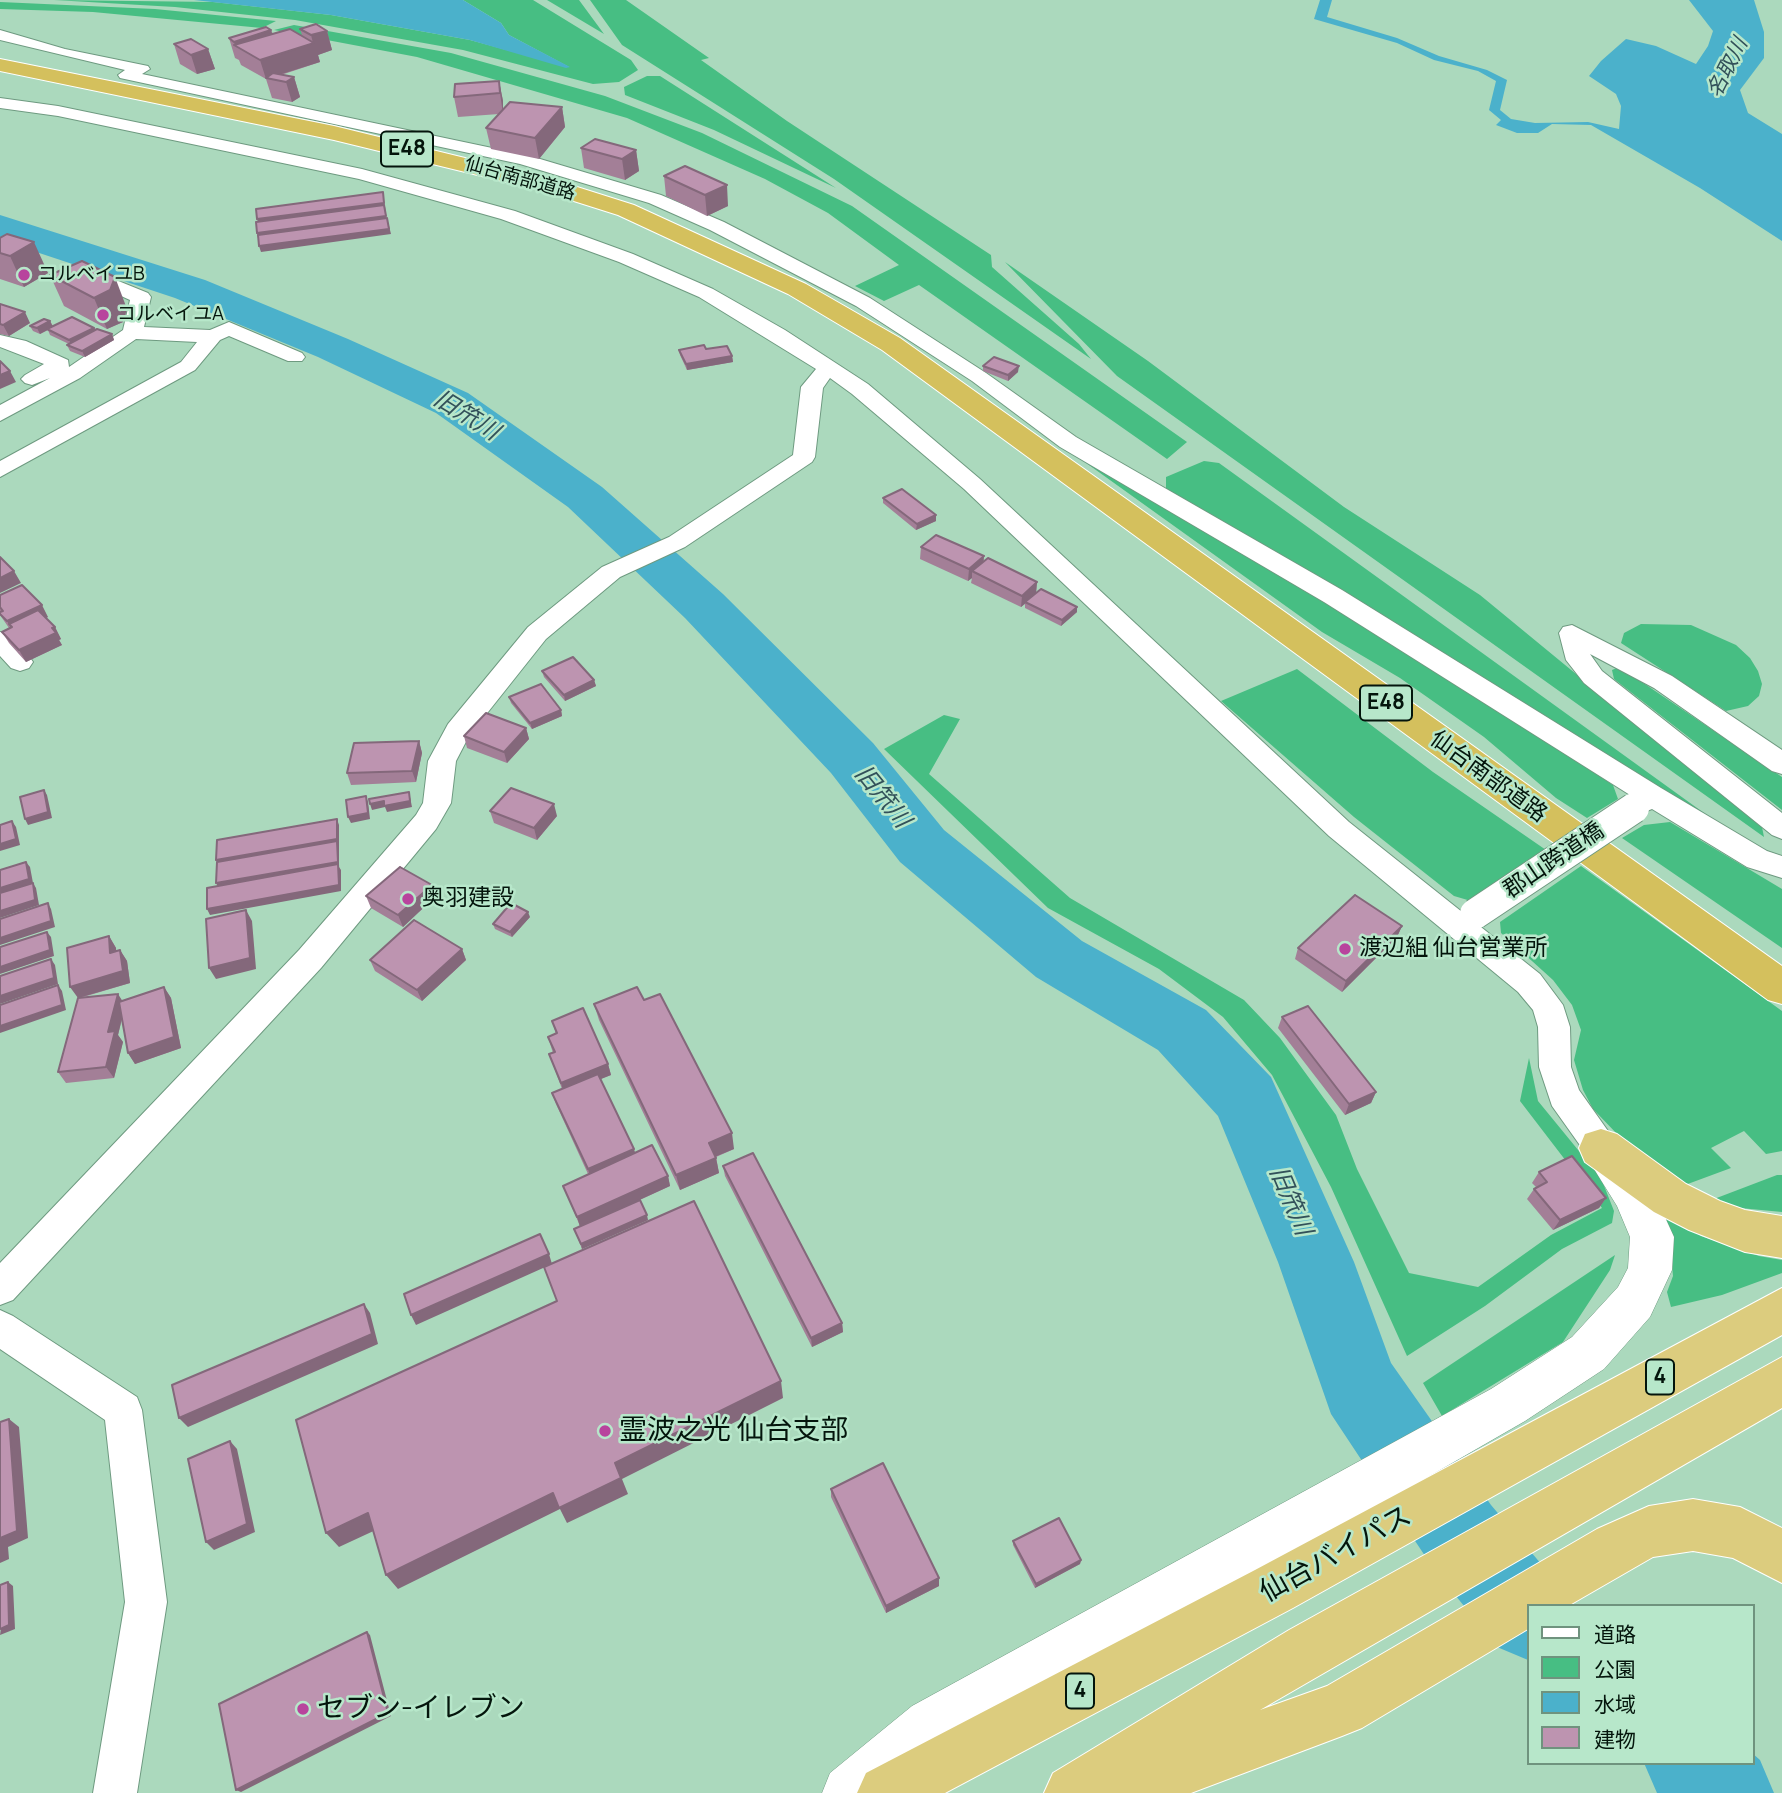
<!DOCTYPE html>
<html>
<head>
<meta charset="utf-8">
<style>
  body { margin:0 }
  #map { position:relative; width:1782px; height:1793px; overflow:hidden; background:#abd9bd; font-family:Manrope,"Noto Sans JP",sans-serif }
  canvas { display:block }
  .legend { position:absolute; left:1527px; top:1604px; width:228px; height:161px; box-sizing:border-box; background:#b7e7ca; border:2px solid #6f937e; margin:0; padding:9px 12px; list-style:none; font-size:21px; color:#04150c }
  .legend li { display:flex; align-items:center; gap:14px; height:35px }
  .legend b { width:35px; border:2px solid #6f937e }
</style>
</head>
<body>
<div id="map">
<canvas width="1782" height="1793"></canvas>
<ul class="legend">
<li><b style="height:9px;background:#fff"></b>道路</li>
<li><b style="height:19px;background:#47be83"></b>公園</li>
<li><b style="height:19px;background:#4bb1cb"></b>水域</li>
<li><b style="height:19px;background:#bd94b0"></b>建物</li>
</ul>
</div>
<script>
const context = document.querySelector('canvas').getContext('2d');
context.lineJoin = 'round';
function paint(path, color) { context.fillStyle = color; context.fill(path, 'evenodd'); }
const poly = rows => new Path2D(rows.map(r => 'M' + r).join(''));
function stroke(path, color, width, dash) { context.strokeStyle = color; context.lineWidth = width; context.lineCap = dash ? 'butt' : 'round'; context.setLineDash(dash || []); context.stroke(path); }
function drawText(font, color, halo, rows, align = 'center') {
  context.font = font + ' Manrope,"Noto Sans JP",sans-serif'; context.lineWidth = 5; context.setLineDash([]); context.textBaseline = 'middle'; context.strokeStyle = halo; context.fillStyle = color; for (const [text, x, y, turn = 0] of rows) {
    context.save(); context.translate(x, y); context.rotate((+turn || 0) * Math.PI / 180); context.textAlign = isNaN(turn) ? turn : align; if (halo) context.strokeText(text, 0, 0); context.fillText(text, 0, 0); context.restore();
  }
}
const green = poly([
  [54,0,213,2,331,15,470,40,569,67,509,35,501,23,463,0,533,0,631,60,638,70,619,82,593,84,463,50,295,20,175,7],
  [547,0,579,0,604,34],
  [590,0,626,0,709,58,701,60,787,121,991,255,992,267,1079,344,1091,359,834,179,622,45],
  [0,2,155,9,276,21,262,28,93,12,0,9],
  [294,25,451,53,605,96,702,133,852,206,1187,442,1167,459,919,285,884,301,855,286,899,265,828,213,765,179,627,118,417,57,274,30],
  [647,76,660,76,836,188,714,130,625,95,624,87],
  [1005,262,1148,361,1344,507,1480,595,1762,827,1764,837,1117,376],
  [1075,455,1437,668,1613,785,1618,799,1587,818,1556,798,1484,737,1400,678,1322,632],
  [1204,461,1219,463,1722,826,1166,489,1166,477],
  [1641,624,1691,625,1736,645,1750,658,1758,671,1762,684,1759,696,1748,706,1726,711,1621,643,1624,633],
  [1617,668,1636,678,1782,777,1782,810,1614,679,1612,670],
  [1297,669,1433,772,1546,850,1471,901,1454,896,1354,817,1221,701],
  [944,715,960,719,929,774,1070,898,1244,1000,1280,1038,1336,1115,1357,1169,1409,1273,1478,1287,1551,1235,1602,1208,1520,1101,1529,1058,1538,1101,1601,1178,1614,1211,1612,1223,1562,1249,1485,1306,1407,1356,1331,1187,1272,1075,1223,1017,1159,969,1048,908,884,749],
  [1670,822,1782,889,1782,948,1622,838,1644,825],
  [1581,866,1782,1011,1782,1151,1766,1154,1744,1131,1711,1148,1731,1168,1685,1185,1644,1162,1593,1109,1583,1090,1574,1060,1581,1030,1572,1005,1553,980,1501,933,1500,922],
  [1777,1175,1782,1175,1782,1212,1740,1208,1714,1199],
  [1660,1208,1701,1236,1759,1256,1782,1260,1782,1273,1722,1295,1671,1307,1667,1292,1673,1276,1669,1233],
  [1615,1255,1610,1270,1563,1342,1442,1416,1423,1383]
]);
const water = poly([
  [194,0,463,0,501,23,509,35,570,67,566,68,470,40,331,15],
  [1320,0,1332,0,1327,17,1397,38,1439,56,1487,70,1507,80,1500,110,1511,119,1535,123,1588,122,1619,129,1621,106,1616,94,1589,76,1601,61,1626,39,1656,46,1696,64,1708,46,1713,31,1689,0,1754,0,1764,32,1764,58,1740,90,1748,113,1782,134,1782,241,1700,188,1591,125,1552,124,1538,133,1517,133,1496,125,1501,120,1489,110,1496,81,1478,71,1434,60,1397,43,1314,19]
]);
const river = poly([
  [0,215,205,280,348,339,468,393,602,487,723,594,873,743,944,830,1082,941,1206,1010,1271,1077,1354,1262,1391,1363,1491,1505,1559,1585,1568,1606,1528,1606,1528,1660,1497,1647,1431,1565,1331,1414,1278,1262,1218,1116,1158,1050,1036,977,900,862,831,773,685,618,568,507,436,413,318,357,175,298,0,240,0,215],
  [1752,1753,1760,1760,1774,1793,1657,1793,1644,1763,1752,1763,1752,1753]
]);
const minor = poly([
  [0,30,65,49,148,66,150,69,142,74,530,156,661,195,724,222,870,298,986,373,1076,437,1342,590,1661,788,1767,851,1782,856,1782,878,1747,867,1652,809,1637,815,1627,812,1623,805,1630,795,1324,602,1060,447,972,381,856,306,710,230,649,203,520,164,120,78,118,75,125,70,0,40,0,30],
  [0,98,58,106,362,169,515,211,633,254,713,289,785,330,868,384,980,479,1349,822,1540,974,1563,1005,1570,1027,1571,1067,1579,1090,1613,1138,1618,1148,1613,1158,1601,1163,1589,1158,1552,1106,1539,1067,1538,1027,1533,1010,1518,992,1329,836,964,489,852,394,830,378,823,388,815,457,812,462,685,547,620,577,546,639,469,736,456,761,451,803,436,829,321,968,13,1300,0,1305,0,1263,299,950,416,815,423,803,428,761,448,724,528,627,602,567,669,537,793,455,801,387,816,369,699,297,619,262,501,219,359,179,58,116,0,108,0,98],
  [106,276,148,293,151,297,144,327,210,330,229,322,302,353,305,357,302,361,288,361,229,336,220,340,195,370,0,477,0,461,181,362,197,342,136,339,80,378,0,421,0,405,50,378,32,385,25,383,21,379,25,375,44,364,0,347,0,335,26,341,68,360,69,367,123,330,130,300,99,286,96,282,99,278,106,276],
  [1572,625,1672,676,1782,750,1782,774,1772,771,1654,688,1590,654,1602,671,1782,813,1782,839,1772,835,1584,683,1566,660,1559,633,1563,627,1572,625],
  [0,632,9,634,29,656,33,662,29,668,20,671,11,668,0,656,0,632],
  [0,1310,13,1316,137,1397,142,1410,167,1602,137,1793,93,1793,125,1602,105,1420,0,1349,0,1310]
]);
const tertiary = poly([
  [1607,1138,1622,1143,1648,1180,1674,1237,1672,1270,1650,1317,1604,1369,1525,1421,1268,1569,950,1744,892,1793,822,1793,830,1773,912,1706,1491,1389,1572,1337,1618,1287,1628,1268,1630,1237,1617,1206,1586,1156,1592,1143,1607,1138]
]);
const trunk = poly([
  [1601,1129,1617,1134,1686,1184,1720,1201,1745,1210,1782,1216,1782,1258,1745,1252,1689,1230,1654,1212,1585,1162,1579,1148,1585,1134,1601,1129],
  [1782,1288,1782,1335,1293,1608,945,1793,857,1793,866,1773,1255,1570,1782,1288],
  [1782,1357,1782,1408,1260,1710,1327,1686,1597,1529,1649,1506,1693,1499,1740,1507,1782,1528,1782,1583,1733,1558,1693,1551,1653,1557,1568,1606,1528,1606,1528,1629,1362,1728,1342,1736,1191,1793,1044,1793,1053,1773,1289,1630,1782,1357]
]);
const motorway = poly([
  [0,59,334,126,555,180,634,205,806,284,900,338,1782,966,1782,1004,1768,1000,882,350,788,294,618,215,539,190,334,140,0,71,0,59]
]);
const minorBridge = poly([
  [1475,914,1634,808]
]);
const wall = poly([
  [300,29,327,31,332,50,318,55,320,62,281,75,294,77,300,97,292,102,272,98,266,79,241,65,239,60,235,58,229,38,271,30,273,34,302,35],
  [174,44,208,49,215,69,197,74,180,64],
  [499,81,503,101,503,109,562,107,565,127,539,159,491,149,486,128,499,114,458,117,454,97],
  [581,148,636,150,639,171,625,180,584,168],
  [664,176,728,206,707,216,666,196],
  [0,238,48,273,24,287,0,279],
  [50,275,127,309,123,322,107,329,64,306],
  [0,304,30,323,9,336,0,334],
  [50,321,53,326,94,328,95,329,112,334,114,340,85,357,70,351,67,345,69,344,50,335,48,330,40,334,33,331,30,326],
  [706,349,732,356,733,362,687,370,680,355,679,350],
  [983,366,1018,372,1008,381,983,371],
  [883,498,936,515,936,521,916,530,883,503],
  [921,547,984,556,983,562,1037,582,1036,592,1077,607,1077,612,1061,626,1025,608,1025,604,1021,607,971,583,972,578,968,581,920,559],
  [0,595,48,617,46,618,55,627,61,639,59,640,62,645,26,662,9,643,2,632,9,628,0,615],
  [542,671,594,680,596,686,565,701,544,677],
  [509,697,561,710,562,716,532,729,511,703],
  [526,728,529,739,507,763,467,748,464,736],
  [419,741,422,753,416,782,351,785,347,773],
  [490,811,557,816,537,840,494,823],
  [432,885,436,896,403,927,371,908,366,896],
  [530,917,512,937,495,929,493,924],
  [1402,926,1397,937,1342,992,1295,959,1298,948],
  [109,936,116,948,116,951,120,950,127,961,130,983,80,998,122,1001,164,987,171,998,181,1048,135,1064,128,1053,122,1019,118,1035,123,1042,114,1078,66,1083,58,1072,78,998],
  [462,949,466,960,422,1001,375,971,370,960],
  [644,1000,734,1149,716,1157,719,1173,680,1190,599,1020,594,1004],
  [1282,1017,1376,1092,1371,1103,1345,1115,1278,1028],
  [552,1021,608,1064,611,1075,600,1079,635,1153,668,1176,670,1186,618,1210,648,1220,582,1249,574,1229,580,1226,563,1186,588,1174,556,1104,552,1093,562,1089,549,1054,553,1053,548,1037,556,1034],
  [723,1166,842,1323,843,1332,812,1347,725,1176],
  [1539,1172,1606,1198,1599,1208,1553,1230,1527,1199,1534,1189,1536,1187,1532,1183],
  [831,1489,939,1586,886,1613,831,1497],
  [1013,1541,1081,1560,1080,1564,1035,1588,1013,1545]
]);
const shadedWall = poly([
  [271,30,277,50,235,46,234,42],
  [327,31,332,50,318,55,320,62,269,78,266,78,266,79,260,60,313,43,311,35],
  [208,49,215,69,197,74,191,55],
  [294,77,300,97,292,102,286,82],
  [499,81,503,101,503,114,500,93],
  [562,107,565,127,539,159,535,138],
  [636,150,639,171,625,180,622,159],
  [727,185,728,206,707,216,705,195],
  [383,192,387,221,258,238,257,233,259,225,257,219],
  [387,218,391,234,261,252,259,246],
  [34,242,48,273,24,287,10,256],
  [115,277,127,309,123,322,107,329,94,298],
  [25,312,30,323,9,336,3,325],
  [50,321,53,327,40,334,37,328],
  [94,328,97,333,72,346,69,340],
  [112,334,114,340,85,357,82,351],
  [732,356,733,362,687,370,686,364],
  [1019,366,1018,372,1008,381,1008,375],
  [10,371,16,382,0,389,0,375],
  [936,515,936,521,916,530,917,524],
  [984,556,983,568,972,571,972,578,968,581,969,569],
  [14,571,21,583,0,593,0,578],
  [1037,582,1036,594,1021,607,1022,596],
  [42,605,48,617,15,633,9,624,14,633,7,621],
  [1077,607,1077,612,1061,626,1062,620],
  [55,627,61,639,59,640,62,645,26,662,19,650],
  [594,680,596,686,565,701,564,695],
  [561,710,562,716,532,729,530,723],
  [526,728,529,739,507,763,504,752],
  [419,741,422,753,416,782,412,771],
  [44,790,47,795,52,818,28,825,25,819],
  [409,792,412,807,387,812,385,807,372,810,370,804],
  [366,796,368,802,370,819,351,823,348,817],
  [554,804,557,816,537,840,534,828],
  [337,819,339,825,339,867,341,870,341,891,210,915,207,909,219,889,216,883,219,866,216,860],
  [12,821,16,827,20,845,0,851,0,844],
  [26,862,30,867,33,883,36,888,39,905,0,918,0,888],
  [432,885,436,896,403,927,398,915],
  [48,903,51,909,55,927,0,945,0,938],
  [246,910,252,921,256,969,216,979,209,968],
  [528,912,530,917,512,937,510,932],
  [1402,926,1397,937,1342,992,1346,981],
  [47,932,51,937,54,956,0,974,0,967],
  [109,936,116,948,117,964,110,953],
  [462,949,466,960,422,1001,417,990],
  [120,950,127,961,130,983,78,998,70,987],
  [51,959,55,965,58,984,0,1004,0,996],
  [58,985,62,991,66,1010,0,1033,0,1026],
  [164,987,171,998,181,1048,135,1064,128,1053],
  [118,994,125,1005,118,1035,123,1042,114,1078,106,1067,108,1032],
  [608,1064,611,1075,564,1094,561,1083],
  [1376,1092,1371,1103,1345,1115,1349,1104],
  [732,1133,734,1149,712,1158,709,1143],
  [634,1149,637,1159,591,1180,588,1169],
  [716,1158,719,1173,680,1190,676,1175],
  [668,1176,670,1186,580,1227,577,1217],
  [1606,1198,1599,1208,1553,1230,1560,1220],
  [647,1215,648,1220,582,1249,581,1244],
  [549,1254,552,1264,416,1325,411,1315],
  [364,1304,370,1313,378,1344,188,1427,179,1418],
  [842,1323,843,1332,812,1347,811,1338],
  [781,1381,783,1398,622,1479,628,1494,567,1523,560,1509,398,1589,386,1575],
  [9,1419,19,1427,28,1538,8,1547,9,1559,0,1563,0,1538],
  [230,1441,237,1449,255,1532,214,1550,206,1542],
  [368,1513,380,1528,339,1547,326,1533],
  [1081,1560,1080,1564,1035,1588,1036,1584],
  [939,1578,939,1586,886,1613,886,1606],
  [8,1582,13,1586,15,1629,0,1635],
  [367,1632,370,1635,391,1716,241,1792,236,1790]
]);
const building = poly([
  [316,24,327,31,311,35,300,29,316,24],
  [266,27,271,30,234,42,229,38,266,27],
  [290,29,314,43,260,60,234,45,290,29],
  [191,39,208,49,191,55,174,44,191,39],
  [273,73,294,77,286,82,266,78,273,73],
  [499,81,500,93,454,97,455,84,499,81],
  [510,102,562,107,535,138,486,128,510,102],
  [595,139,636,150,622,159,581,148,595,139],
  [685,166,727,185,705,195,664,176,685,166],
  [383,192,384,203,257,219,256,209,383,192],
  [384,205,386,216,257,233,256,222,384,205],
  [387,218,389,229,259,246,258,235,387,218],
  [7,234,34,242,10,256,0,253,0,238,7,234],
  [82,261,115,277,110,290,94,298,50,275,82,261],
  [0,304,25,312,3,325,0,324,0,304],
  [72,317,94,328,69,340,47,329,72,317],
  [44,319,50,321,37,328,30,326,44,319],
  [97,329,112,334,82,351,67,345,97,329],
  [704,345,706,349,727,346,732,356,686,364,679,350,704,345],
  [994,357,1019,366,1008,375,983,366,994,357],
  [0,361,10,371,0,375,0,361],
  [902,489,936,515,917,524,883,498,902,489],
  [936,535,984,556,969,569,921,547,936,535],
  [0,557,14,571,0,578,0,557],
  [988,558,1037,582,1022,596,972,571,988,558],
  [22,585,42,605,7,621,0,614,0,612,3,611,0,607,0,595,22,585],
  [1041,589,1077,607,1062,620,1025,602,1041,589],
  [38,610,55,627,52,628,56,633,19,650,2,632,12,627,9,624,38,610],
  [573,657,594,680,564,695,542,671,573,657],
  [541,684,561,710,530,723,509,697,541,684],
  [486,713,526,728,504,752,464,736,486,713],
  [419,741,412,771,347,773,354,743,419,741],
  [511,788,554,804,534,828,490,811,511,788],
  [44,790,48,812,25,819,20,797,44,790],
  [409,792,410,801,384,806,384,801,370,804,369,799,409,792],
  [366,796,368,813,348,817,346,800,366,796],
  [337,819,337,839,216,860,217,840,337,819],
  [12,821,16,839,0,844,0,825,12,821],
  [337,841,338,862,216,883,217,862,337,841],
  [26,862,29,879,0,888,0,870,26,862],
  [338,864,339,885,207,909,207,888,338,864],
  [400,867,432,885,398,915,366,896,400,867],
  [33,883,35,900,0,911,0,893,33,883],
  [1355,895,1402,926,1346,981,1298,948,1355,895],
  [48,903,51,921,0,938,0,919,48,903],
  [511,903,528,912,510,932,493,924,511,903],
  [246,910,250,958,209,968,206,919,246,910],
  [414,920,462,949,417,990,370,960,414,920],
  [47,932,50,950,0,967,0,947,47,932],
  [109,936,110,953,120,950,123,971,70,987,67,948,109,936],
  [51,959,54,978,0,996,0,976,51,959],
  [58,985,62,1005,0,1026,0,1005,58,985],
  [164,987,174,1037,128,1053,119,1002,164,987],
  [637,987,644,1000,660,994,732,1133,709,1143,716,1158,676,1175,594,1004,637,987],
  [118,994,108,1032,115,1031,106,1067,58,1072,78,998,118,994],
  [1308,1006,1376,1092,1349,1104,1282,1017,1308,1006],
  [583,1008,608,1064,561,1083,549,1054,555,1052,548,1037,557,1033,552,1021,583,1008],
  [598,1074,634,1149,588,1169,552,1093,598,1074],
  [652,1145,668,1176,577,1217,563,1186,652,1145],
  [753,1153,842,1323,811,1338,723,1166,753,1153],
  [1572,1156,1606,1198,1560,1220,1534,1189,1547,1182,1539,1172,1572,1156],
  [640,1200,647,1215,581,1244,574,1229,640,1200],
  [694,1201,781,1381,615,1463,621,1478,559,1508,553,1493,386,1575,368,1513,326,1533,296,1420,557,1301,544,1267,694,1201],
  [540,1234,549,1254,411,1315,404,1294,540,1234],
  [364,1304,372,1334,179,1418,172,1385,364,1304],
  [9,1419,17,1531,0,1538,0,1422,9,1419],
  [230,1441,247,1524,206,1542,188,1459,230,1441],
  [883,1463,939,1578,886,1606,831,1489,883,1463],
  [1059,1518,1081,1560,1036,1584,1013,1541,1059,1518],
  [8,1582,9,1625,0,1629,0,1585,8,1582],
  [367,1632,388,1713,236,1790,219,1704,367,1632]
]);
const markers = [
  [24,275,7,"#b8449d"],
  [103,315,7,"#b8449d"],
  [408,899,7,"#b8449d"],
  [1345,949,7,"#b8449d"],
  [605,1431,7,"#b8449d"],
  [303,1709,7,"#b8449d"]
];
const farStreetnames = [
  ["仙台南部道路",520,179,16]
];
const farPoinames = [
  ["コルベイユB",38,275],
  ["コルベイユA",117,315]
];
const farWaternames = [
  ["名取川",1728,68,-63]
];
const shields = [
  [407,149,52],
  [1386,703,52],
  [1660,1377,28],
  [1080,1691,28]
];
const shieldNames = [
  ["E48",407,149],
  ["E48",1386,703],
  ["4",1660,1377],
  ["4",1080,1691]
];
const streetNames = [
  ["仙台南部道路",1488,777,36],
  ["郡山跨道橋",1554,861,-34]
];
const poiNames = [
  ["奥羽建設",422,899],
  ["渡辺組 仙台営業所",1359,949]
];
const waterNames = [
  ["旧笊川",466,416,32],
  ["旧笊川",882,797,51],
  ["旧笊川",1290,1201,67]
];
const nearPoinames = [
  ["霊波之光 仙台支部",619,1431],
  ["セブン-イレブン",317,1709]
];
const nearStreetnames = [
  ["仙台バイパス",1336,1555,-29]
];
paint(green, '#47be83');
paint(water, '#4bb1cb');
paint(river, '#4bb1cb');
stroke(minor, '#6e9a80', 2);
stroke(tertiary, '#6e9a80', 1);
stroke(trunk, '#fff', 2);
stroke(motorway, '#fff', 2);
paint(minor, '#fff');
paint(tertiary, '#fff');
paint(trunk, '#dccc7e');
paint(motorway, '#d4c05d');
stroke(minorBridge, '#6e9a80', 32, []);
stroke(minorBridge, '#fff', 30);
paint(wall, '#a37f97');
paint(shadedWall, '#84687b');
paint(building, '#bd94b0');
stroke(building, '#84687b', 2);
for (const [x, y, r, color] of markers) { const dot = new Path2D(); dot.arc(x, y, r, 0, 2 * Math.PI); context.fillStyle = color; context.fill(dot); stroke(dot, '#b7e7ca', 2.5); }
drawText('19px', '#04150c', '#b7e7ca', farStreetnames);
drawText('19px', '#04150c', '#b7e7ca', farPoinames, 'left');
drawText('italic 21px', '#32515a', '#b7e7ca', farWaternames);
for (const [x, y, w] of shields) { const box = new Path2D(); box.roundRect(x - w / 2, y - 17.5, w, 35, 5); context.fillStyle = '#b7e7ca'; context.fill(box); stroke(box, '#04150c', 2); }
drawText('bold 21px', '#04150c', null, shieldNames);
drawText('23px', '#04150c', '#b7e7ca', streetNames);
drawText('23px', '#04150c', '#b7e7ca', poiNames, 'left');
drawText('italic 24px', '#32515a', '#b7e7ca', waterNames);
drawText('28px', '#04150c', '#b7e7ca', nearPoinames, 'left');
drawText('28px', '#04150c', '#b7e7ca', nearStreetnames);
</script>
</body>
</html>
